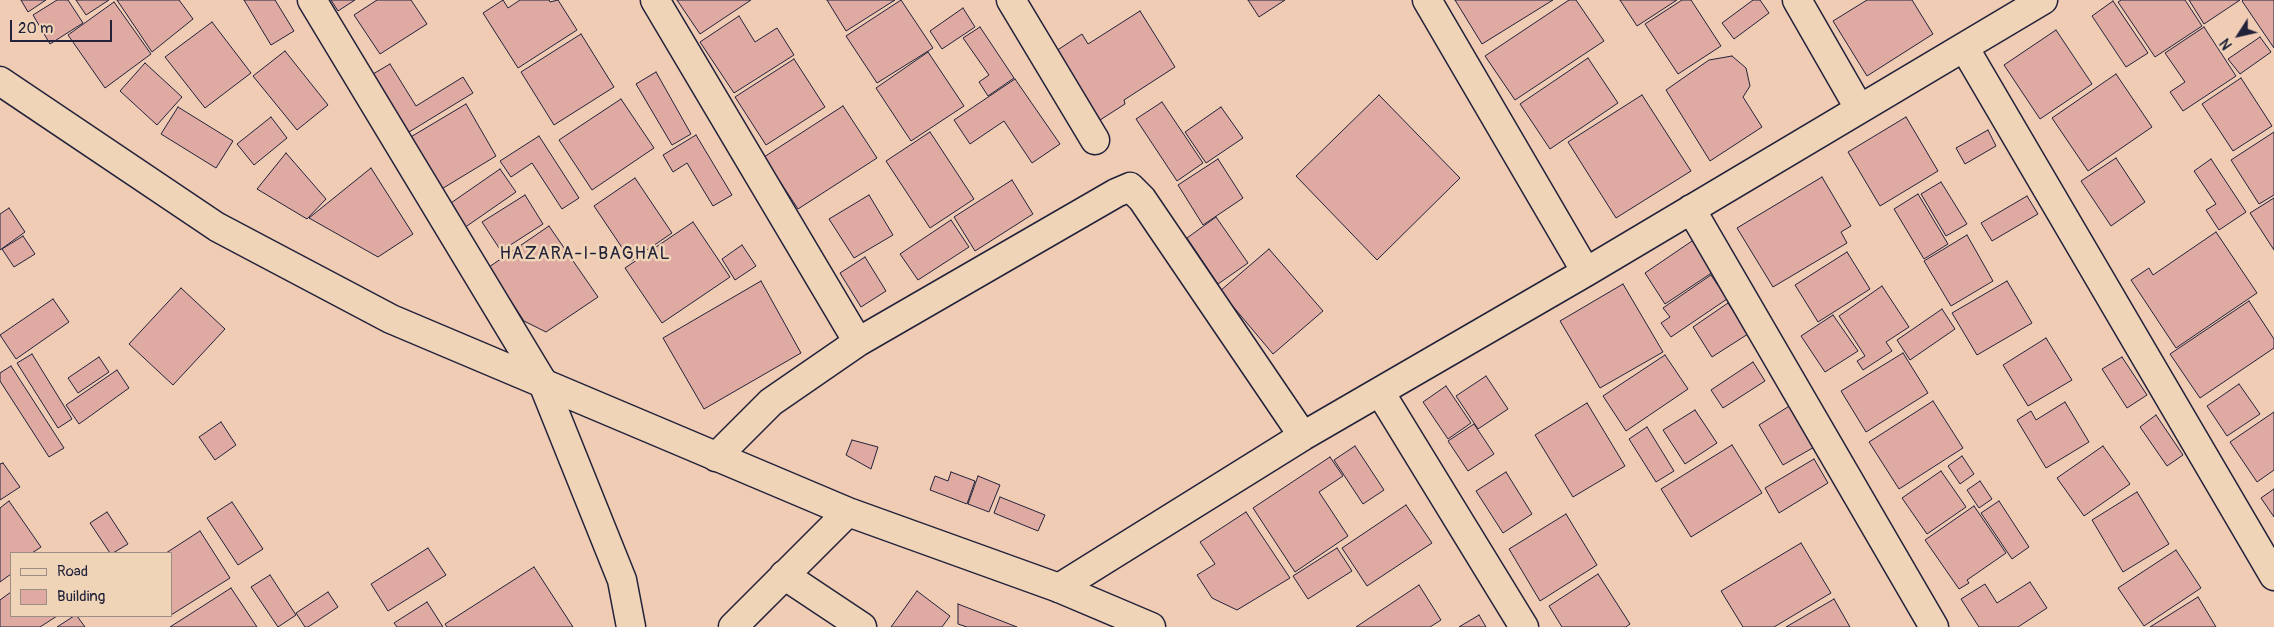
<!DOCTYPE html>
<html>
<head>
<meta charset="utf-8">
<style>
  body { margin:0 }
  #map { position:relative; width:2274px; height:627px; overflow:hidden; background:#f1ccb4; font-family:Pangolin,sans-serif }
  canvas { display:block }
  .legend { position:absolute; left:10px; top:552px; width:162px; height:65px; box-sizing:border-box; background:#f0d4b7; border:1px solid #9e8d85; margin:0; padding:6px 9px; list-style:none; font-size:15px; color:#22223b }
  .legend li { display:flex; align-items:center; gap:10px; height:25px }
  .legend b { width:25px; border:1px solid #9e8d85 }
  .north { position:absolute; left:2214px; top:10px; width:50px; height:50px; -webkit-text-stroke:4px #f0d4b7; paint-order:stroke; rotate:235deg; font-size:14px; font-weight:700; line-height:20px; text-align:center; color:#22223b }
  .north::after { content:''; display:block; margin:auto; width:18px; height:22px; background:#22223b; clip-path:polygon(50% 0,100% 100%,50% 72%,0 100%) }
  .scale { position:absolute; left:10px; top:20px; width:102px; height:22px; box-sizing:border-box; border:2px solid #22223b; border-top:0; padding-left:6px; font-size:15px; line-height:18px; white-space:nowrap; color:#22223b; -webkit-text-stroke:4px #f0d4b7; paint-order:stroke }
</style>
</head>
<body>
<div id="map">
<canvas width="2274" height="627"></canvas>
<ul class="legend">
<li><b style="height:6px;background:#f0d4b7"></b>Road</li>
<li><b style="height:14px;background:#dfaaa2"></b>Building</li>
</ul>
<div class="north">N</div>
<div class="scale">20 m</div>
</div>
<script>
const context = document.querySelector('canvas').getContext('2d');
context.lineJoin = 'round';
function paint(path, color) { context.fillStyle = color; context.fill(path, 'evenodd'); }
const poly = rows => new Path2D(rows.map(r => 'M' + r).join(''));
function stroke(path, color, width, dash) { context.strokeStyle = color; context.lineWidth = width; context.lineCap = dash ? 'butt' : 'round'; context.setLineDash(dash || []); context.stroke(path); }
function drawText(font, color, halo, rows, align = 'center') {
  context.font = font + ' Pangolin,sans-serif'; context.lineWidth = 5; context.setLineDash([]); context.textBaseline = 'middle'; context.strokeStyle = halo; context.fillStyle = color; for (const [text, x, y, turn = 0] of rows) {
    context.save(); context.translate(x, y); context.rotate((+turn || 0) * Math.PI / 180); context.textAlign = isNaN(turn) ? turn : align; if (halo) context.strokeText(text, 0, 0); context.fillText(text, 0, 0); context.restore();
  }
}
const building = poly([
  [21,0,46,0,28,12,21,0],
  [57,0,68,0,83,23,50,44,33,15,57,0],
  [76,0,109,0,86,15,76,0],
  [117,0,179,0,193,19,152,52,117,0],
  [244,0,275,0,294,31,271,45,244,0],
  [331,0,355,0,338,11,331,0],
  [377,0,411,0,427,24,380,54,354,15,377,0],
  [503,0,508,8,520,0,549,0,550,2,558,0,577,30,518,68,483,13,503,0],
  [677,0,751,0,700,34,677,0],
  [827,0,895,0,846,31,827,0],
  [901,0,933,48,877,83,846,36,901,0],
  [1248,0,1285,0,1259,17,1248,0],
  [1455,0,1553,0,1482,44,1455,0],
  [1569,0,1576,0,1604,41,1515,100,1485,56,1569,0],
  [1620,0,1677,0,1637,26,1620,0],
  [1682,0,1691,0,1721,46,1678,74,1645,24,1682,0],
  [1753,0,1760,0,1769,13,1734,39,1722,23,1753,0],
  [1867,0,1912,0,1933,34,1867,76,1833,21,1867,0],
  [2121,0,2185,0,2202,26,2155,57,2118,2,2121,0],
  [2189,0,2240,0,2204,24,2189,0],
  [2243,0,2274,0,2274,48,2242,1,2243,0],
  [2113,1,2148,53,2126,67,2092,16,2113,1],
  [114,2,151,54,105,88,68,35,114,2],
  [963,8,975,27,942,49,930,31,963,8],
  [1140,11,1175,67,1124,100,1125,104,1100,120,1056,51,1082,34,1088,44,1140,11],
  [739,16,755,42,777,28,794,55,734,93,700,42,739,16],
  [212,22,251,73,205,108,165,57,212,22],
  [980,27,1014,78,988,96,979,82,989,75,963,38,980,27],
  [2204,27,2236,76,2183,111,2170,92,2185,82,2165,53,2204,27],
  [2056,30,2092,84,2040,119,2004,65,2056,30],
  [581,34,614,87,554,125,521,72,581,34],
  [2260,37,2271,52,2240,74,2228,59,2260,37],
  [285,51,328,105,297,130,253,76,285,51],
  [928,52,964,106,911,141,876,88,928,52],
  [1732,56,1746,68,1750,86,1743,97,1762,127,1710,161,1666,90,1709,60,1732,56],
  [1588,58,1618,103,1550,149,1520,104,1588,58],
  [794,59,825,107,766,145,735,97,794,59],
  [145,63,182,97,157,125,120,91,145,63],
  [390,64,416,106,463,77,473,93,409,132,373,74,390,64],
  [656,72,691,134,672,145,636,84,656,72],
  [2116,74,2152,127,2088,171,2052,118,2116,74],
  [2241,78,2272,126,2233,151,2202,104,2241,78],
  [1015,79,1060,144,1032,163,1004,121,970,144,954,120,1015,79],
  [1379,95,1460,178,1377,260,1296,176,1379,95],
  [1642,95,1691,171,1616,218,1568,142,1642,95],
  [621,99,654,148,592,190,559,140,621,99],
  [1162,102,1203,163,1177,181,1136,119,1162,102],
  [466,104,496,156,440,190,409,138,466,104],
  [843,106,877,158,798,209,764,157,843,106],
  [178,107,233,141,216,168,161,134,178,107],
  [1221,107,1243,138,1206,163,1185,132,1221,107],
  [271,117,287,138,254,165,237,144,271,117],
  [1906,117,1938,171,1880,206,1848,152,1906,117],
  [1988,130,1996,146,1965,164,1956,148,1988,130],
  [930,132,974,199,930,228,886,161,930,132],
  [2274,132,2274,195,2259,204,2231,160,2274,132],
  [696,135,732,195,713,206,687,163,673,172,663,155,696,135],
  [539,136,579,198,562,209,532,163,511,177,500,161,539,136],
  [286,153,326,199,307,219,257,189,286,153],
  [2116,158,2145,202,2111,226,2081,181,2116,158],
  [1218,159,1243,198,1203,225,1178,185,1218,159],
  [2211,159,2246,212,2219,230,2206,210,2216,204,2194,171,2211,159],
  [371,168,413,234,378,257,309,218,371,168],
  [500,169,516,192,464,228,448,205,500,169],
  [1822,177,1851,226,1841,232,1847,243,1773,287,1737,228,1822,177],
  [635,178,672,233,631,261,594,206,635,178],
  [1012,180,1033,214,975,251,954,217,1012,180],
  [1941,182,1967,224,1946,236,1921,194,1941,182],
  [1918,194,1948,244,1924,259,1894,209,1918,194],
  [525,195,543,224,501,251,482,222,525,195],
  [869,195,893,235,854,258,829,219,869,195],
  [2027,196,2038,214,1992,241,1981,223,2027,196],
  [2274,198,2274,250,2250,213,2274,198],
  [9,208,25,232,0,250,0,214,9,208],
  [1216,217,1248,263,1218,284,1187,238,1216,217],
  [951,220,969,247,918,280,900,254,951,220],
  [693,222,730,277,662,323,625,268,693,222],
  [549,226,598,297,546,332,524,321,489,267,549,226],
  [2216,232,2257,293,2176,348,2131,280,2149,268,2153,275,2216,232],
  [1967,235,1993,281,1951,306,1924,261,1967,235],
  [23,236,35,254,14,267,2,249,23,236],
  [1695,239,1716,270,1665,304,1645,273,1695,239],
  [742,245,756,266,735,280,722,259,742,245],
  [1269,249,1323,311,1273,354,1220,291,1269,249],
  [1847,252,1870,289,1818,322,1795,285,1847,252],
  [865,257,886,291,861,307,840,273,865,257],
  [1711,275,1727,299,1671,337,1661,323,1670,317,1663,308,1711,275],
  [761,281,801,353,704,409,663,338,761,281],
  [2007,281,2032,323,1977,355,1952,313,2007,281],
  [1623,284,1663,352,1600,388,1560,321,1623,284],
  [1882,286,1909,327,1886,342,1892,351,1863,370,1857,361,1865,356,1839,316,1882,286],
  [181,288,225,329,173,385,129,344,181,288],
  [53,299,69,322,16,359,0,335,53,299],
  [2249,301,2274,339,2274,348,2200,398,2170,354,2249,301],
  [1728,303,1748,334,1712,357,1693,327,1728,303],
  [1942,309,1955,329,1910,360,1897,340,1942,309],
  [1833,315,1858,351,1825,372,1801,336,1833,315],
  [2046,338,2072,380,2028,406,2003,365,2046,338],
  [1903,353,1928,393,1866,432,1841,391,1903,353],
  [32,354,72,419,58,428,17,363,32,354],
  [1665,355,1688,389,1626,431,1603,396,1665,355],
  [99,357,109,372,78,393,68,378,99,357],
  [2122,357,2147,395,2127,408,2102,369,2122,357],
  [1753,362,1765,381,1723,408,1711,390,1753,362],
  [11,366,64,448,49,457,0,381,0,373,11,366],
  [117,370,129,388,79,424,66,405,117,370],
  [1486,376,1508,409,1478,429,1456,396,1486,376],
  [2239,384,2260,414,2227,436,2207,406,2239,384],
  [1446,386,1471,423,1448,439,1423,402,1446,386],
  [1933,401,1963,448,1899,489,1869,442,1933,401],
  [2065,402,2089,442,2046,468,2017,420,2031,411,2036,420,2065,402],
  [1587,403,1625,466,1573,497,1535,435,1587,403],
  [1791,405,1816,446,1783,465,1759,425,1791,405],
  [1695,410,1717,443,1685,464,1663,430,1695,410],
  [2274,412,2274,470,2257,482,2230,442,2274,412],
  [2156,415,2183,455,2167,466,2140,427,2156,415],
  [221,422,236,445,215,460,199,437,221,422],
  [1474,424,1494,454,1468,471,1448,441,1474,424],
  [1647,427,1674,471,1656,482,1629,439,1647,427],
  [852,440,878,447,871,469,846,455,852,440],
  [1732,445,1762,493,1691,537,1661,489,1732,445],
  [1355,446,1384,490,1363,504,1334,460,1355,446],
  [2103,446,2130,484,2084,516,2057,478,2103,446],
  [1962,456,1974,474,1960,484,1948,466,1962,456],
  [1330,457,1343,476,1319,492,1348,536,1295,572,1253,508,1330,457],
  [1814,459,1828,483,1779,513,1765,488,1814,459],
  [3,463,20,487,0,500,0,464,3,463],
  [1941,471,1966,507,1927,534,1902,498,1941,471],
  [951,472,975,481,967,504,930,490,935,476,948,481,951,472],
  [1506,472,1532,514,1503,533,1476,491,1506,472],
  [978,476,1000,485,989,512,968,504,978,476],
  [1980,481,1992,499,1979,508,1967,490,1980,481],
  [2274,489,2274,517,2261,498,2274,489],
  [2137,492,2169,544,2123,572,2092,520,2137,492],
  [1000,497,1045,515,1038,531,994,513,1000,497],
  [9,501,41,547,32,553,11,553,11,574,0,582,0,508,9,501],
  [1999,501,2029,547,2012,559,1981,513,1999,501],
  [232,502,263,549,238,565,207,518,232,502],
  [1406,505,1432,543,1367,586,1342,548,1406,505],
  [1974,506,2006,553,1967,580,1969,583,1959,589,1925,540,1974,506],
  [107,512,128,544,113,553,110,553,90,523,107,512],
  [1246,512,1290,578,1237,610,1212,598,1197,575,1215,564,1200,542,1246,512],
  [1566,514,1597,565,1540,601,1509,549,1566,514],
  [200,531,230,578,171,615,171,553,166,553,200,531],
  [1801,543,1831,593,1774,627,1743,627,1721,591,1801,543],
  [428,548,446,575,388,611,371,584,428,548],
  [1337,548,1352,571,1308,599,1293,576,1337,548],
  [2176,550,2201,588,2144,626,2118,588,2176,550],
  [534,567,573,627,447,627,445,624,534,567],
  [1598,574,1630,624,1626,627,1562,627,1549,606,1598,574],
  [270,575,296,615,278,627,251,587,270,575],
  [2030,582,2047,608,2018,627,1979,627,1961,599,1985,584,1997,603,2030,582],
  [1419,585,1441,620,1430,627,1356,627,1419,585],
  [231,588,257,627,170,627,231,588],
  [917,591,950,616,942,627,891,627,917,591],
  [11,592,11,616,57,616,40,627,0,627,0,600,11,592],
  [328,592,338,607,308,627,305,627,296,613,328,592],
  [2198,597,2216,627,2150,627,2198,597],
  [1834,599,1850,627,1786,627,1834,599],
  [427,602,443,627,397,627,394,623,427,602],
  [958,604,1017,627,967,627,958,624,958,604],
  [1479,615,1486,627,1459,627,1479,615],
  [74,616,77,616,85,627,57,627,74,616]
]);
const street = poly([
  [312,0,542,381],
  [655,0,858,342],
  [1011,0,1095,140],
  [1427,0,1586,272],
  [1797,0,1859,108],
  [1964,47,2274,576],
  [1691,209,1934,627],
  [1380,392,1524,627],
  [716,457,771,402,858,342,1116,193,1130,187,1142,199,1303,436],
  [784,575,862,627],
  [1059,588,1303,436,1586,272,2043,0]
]);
const secondary = poly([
  [0,81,217,227,391,319,848,512,1059,588,1151,627],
  [542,381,622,580,631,627],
  [733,627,848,512]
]);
const neighbourhoodNames = [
  ["HAZARA-I-BAGHAL",585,254]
];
paint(building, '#dfaaa2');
stroke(building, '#22223b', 1);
stroke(street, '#22223b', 31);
stroke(secondary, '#22223b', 31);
stroke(street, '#f0d4b7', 28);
stroke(secondary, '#f0d4b7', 28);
context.letterSpacing = '1px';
drawText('18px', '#22223b', '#f0d4b7', neighbourhoodNames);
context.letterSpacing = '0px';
</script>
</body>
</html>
